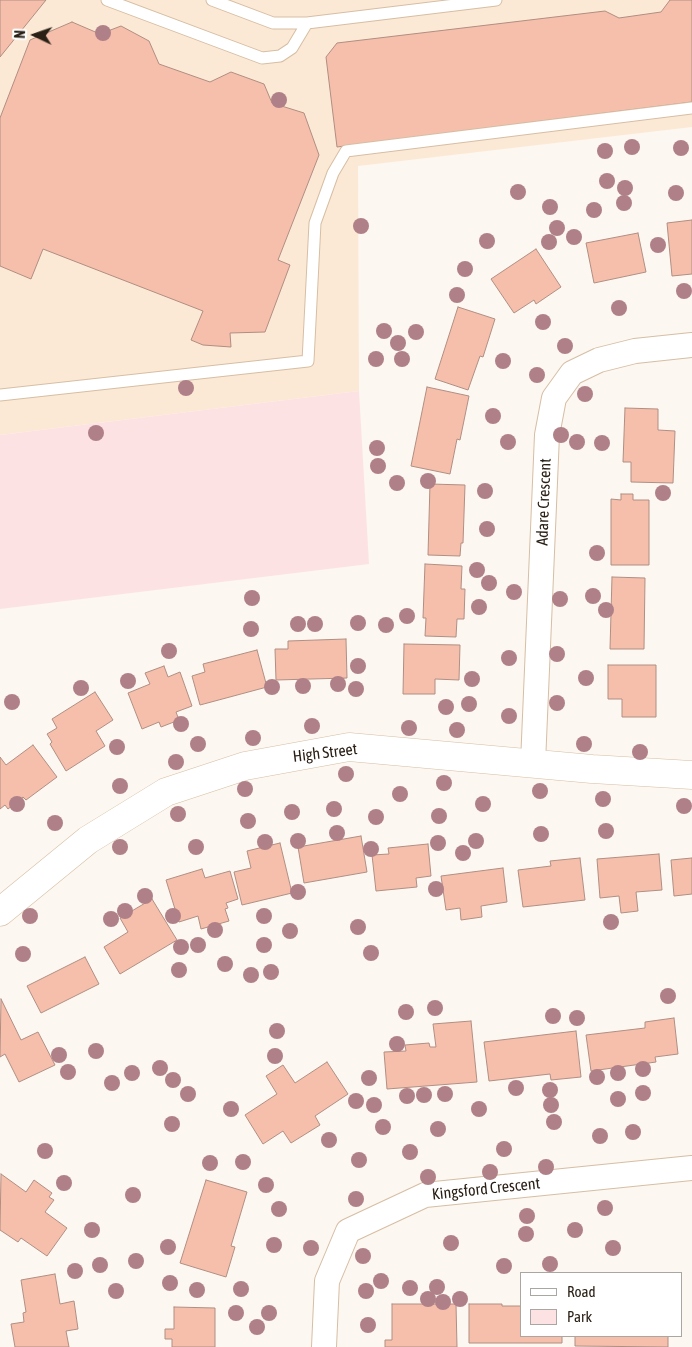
<!DOCTYPE html>
<html>
<head>
<meta charset="utf-8">
<style>
  body { margin:0 }
  #map { position:relative; width:692px; height:1347px; overflow:hidden; background:#fcf7f1; font-family:"Asap Condensed",sans-serif }
  canvas { display:block }
  .legend { position:absolute; left:520px; top:1272px; width:162px; height:65px; box-sizing:border-box; background:#fff; border:1px solid #aaa6a2; margin:0; padding:6px 9px; list-style:none; font-size:15px; color:#2a2016 }
  .legend li { display:flex; align-items:center; gap:10px; height:25px }
  .legend b { width:25px; border:1px solid #aaa6a2 }
  .north { position:absolute; left:10px; top:10px; width:50px; height:50px; -webkit-text-stroke:4px #fff; paint-order:stroke; rotate:273deg; font-size:14px; font-weight:700; line-height:20px; text-align:center; color:#2a2016 }
  .north::after { content:''; display:block; margin:auto; width:18px; height:22px; background:#2a2016; clip-path:polygon(50% 0,100% 100%,50% 72%,0 100%) }
</style>
</head>
<body>
<div id="map">
<canvas width="692" height="1347"></canvas>
<ul class="legend">
<li><b style="height:6px;background:#fff"></b>Road</li>
<li><b style="height:14px;background:#fde2e4"></b>Park</li>
</ul>
<div class="north">N</div>
</div>
<script>
const context = document.querySelector('canvas').getContext('2d');
context.lineJoin = 'round';
function paint(path, color) { context.fillStyle = color; context.fill(path, 'evenodd'); }
const poly = rows => new Path2D(rows.map(r => 'M' + r).join(''));
function stroke(path, color, width, dash) { context.strokeStyle = color; context.lineWidth = width; context.lineCap = dash ? 'butt' : 'round'; context.setLineDash(dash || []); context.stroke(path); }
function drawText(font, color, halo, rows, align = 'center') {
  context.font = font + ' "Asap Condensed",sans-serif'; context.lineWidth = 4.5; context.setLineDash([]); context.textBaseline = 'middle'; context.strokeStyle = halo; context.fillStyle = color; for (const [text, x, y, turn = 0] of rows) {
    context.save(); context.translate(x, y); context.rotate((+turn || 0) * Math.PI / 180); context.textAlign = isNaN(turn) ? turn : align; if (halo) context.strokeText(text, 0, 0); context.fillText(text, 0, 0); context.restore();
  }
}
const built = poly([
  [0,0,692,0,692,127,358,166,359,391,0,435]
]);
const green = poly([
  [359,391,369,564,0,609,0,435]
]);
const building = poly([
  [0,0,46,0,0,57,0,0],
  [670,0,692,0,692,102,337,147,326,57,337,43,605,11,619,18,661,12,670,0],
  [72,22,100,34,121,26,149,41,159,64,210,82,231,72,264,84,272,103,304,113,319,155,278,260,290,265,265,332,230,333,231,347,203,345,191,340,203,311,43,249,31,279,0,266,0,118,30,40,72,22],
  [692,220,692,274,672,276,667,223,692,220],
  [638,233,646,272,594,283,586,243,638,233],
  [536,249,561,287,536,304,534,300,514,313,491,279,536,249],
  [458,307,495,319,483,357,480,356,468,390,435,379,458,307],
  [427,387,469,396,460,440,457,439,450,474,411,466,427,387],
  [625,408,658,409,658,430,675,431,673,483,631,482,631,462,623,462,625,408],
  [430,484,465,485,463,543,461,543,460,556,428,555,430,484],
  [621,494,633,494,633,500,649,500,649,565,611,565,611,499,621,500,621,494],
  [425,564,462,566,461,589,465,589,464,619,457,619,456,637,425,636,426,618,423,618,425,564],
  [612,577,645,578,644,649,610,649,612,577],
  [346,639,347,678,276,680,275,649,288,649,288,641,346,639],
  [404,644,460,645,459,680,435,679,435,694,403,694,404,644],
  [257,650,267,687,200,705,192,676,205,672,203,664,257,650],
  [608,665,656,665,656,717,622,717,622,699,608,699,608,665],
  [164,666,168,677,180,672,192,706,176,712,179,720,161,727,159,722,142,729,128,693,150,684,145,673,164,666],
  [95,692,113,720,96,731,105,746,66,771,50,744,52,742,47,734,57,728,52,719,95,692],
  [33,745,57,777,26,800,23,797,8,809,5,805,0,809,0,757,6,765,33,745],
  [361,836,367,872,304,883,298,847,361,836],
  [280,843,292,893,242,905,234,872,251,868,247,851,280,843],
  [428,844,431,876,416,878,417,887,376,891,372,855,389,854,388,848,428,844],
  [659,854,662,890,636,892,638,911,621,913,619,896,600,898,597,859,659,854],
  [580,858,585,900,523,907,518,870,551,866,550,861,580,858],
  [692,858,692,894,674,896,671,860,692,858],
  [503,868,507,902,481,906,482,917,461,920,460,908,446,910,441,876,503,868],
  [202,869,205,878,230,871,238,899,226,903,228,908,225,909,229,921,201,929,198,916,179,922,166,880,202,869],
  [152,899,177,940,120,974,104,947,128,932,120,918,152,899],
  [85,957,99,984,41,1013,27,986,85,957],
  [1,999,21,1040,38,1032,55,1065,19,1082,5,1054,0,1057,1,999],
  [674,1018,678,1054,655,1057,656,1062,591,1071,586,1035,645,1028,645,1022,674,1018],
  [471,1021,477,1082,387,1089,384,1052,406,1051,405,1045,429,1043,430,1047,436,1047,433,1024,471,1021],
  [576,1031,581,1077,551,1080,550,1074,489,1081,484,1042,576,1031],
  [327,1062,348,1094,315,1116,320,1125,291,1143,283,1131,263,1144,245,1115,277,1094,266,1076,283,1065,295,1083,327,1062],
  [1,1174,26,1192,34,1180,52,1193,49,1197,54,1200,45,1212,67,1228,47,1256,21,1238,18,1242,0,1230,1,1174],
  [206,1180,247,1192,231,1246,235,1247,226,1277,180,1263,206,1180],
  [55,1274,60,1304,74,1301,78,1329,66,1331,69,1347,15,1347,11,1324,24,1322,23,1313,26,1312,21,1280,55,1274],
  [392,1304,456,1304,457,1347,385,1347,385,1340,392,1340,392,1304],
  [469,1304,502,1304,502,1306,521,1306,521,1336,562,1336,562,1343,469,1343,469,1304],
  [174,1307,215,1308,215,1347,172,1347,172,1339,165,1339,165,1329,174,1329,174,1307],
  [575,1336,668,1336,668,1347,575,1346,575,1336]
]);
const service = poly([
  [107,0,262,58,280,56,292,48,307,23],
  [212,0,273,23,307,23,496,0],
  [0,395,308,361,315,223,333,173,346,151,692,108]
]);
const minor = poly([
  [533,763,547,435,554,398,572,373,599,360,635,351,692,345],
  [324,1347,327,1281,348,1231,425,1195,692,1168]
]);
const tertiary = poly([
  [0,912,88,840,166,792,245,766,349,747,592,769,692,775]
]);
const trees = [
  [103,33],
  [279,100],
  [632,147],
  [681,148],
  [605,151],
  [607,181],
  [625,188],
  [518,192],
  [676,193],
  [624,203],
  [550,207],
  [594,210],
  [361,226],
  [557,228],
  [574,237],
  [487,241],
  [549,242],
  [658,245],
  [465,269],
  [684,291],
  [457,295],
  [619,308],
  [543,322],
  [384,331],
  [416,332],
  [398,343],
  [565,346],
  [376,359],
  [402,359],
  [503,361],
  [537,375],
  [186,388],
  [585,394],
  [493,416],
  [96,433],
  [561,435],
  [508,442],
  [577,442],
  [602,443],
  [377,448],
  [378,466],
  [428,481],
  [397,483],
  [485,491],
  [663,493],
  [487,529],
  [597,553],
  [477,570],
  [489,583],
  [514,592],
  [593,596],
  [252,598],
  [560,599],
  [479,607],
  [606,610],
  [407,616],
  [358,623],
  [298,624],
  [315,624],
  [386,625],
  [251,629],
  [169,651],
  [557,654],
  [509,658],
  [358,666],
  [586,678],
  [472,679],
  [128,681],
  [338,684],
  [303,686],
  [272,687],
  [81,688],
  [356,689],
  [12,702],
  [557,703],
  [469,704],
  [446,707],
  [509,716],
  [181,724],
  [312,726],
  [409,728],
  [457,730],
  [253,738],
  [198,744],
  [584,744],
  [117,747],
  [640,752],
  [176,762],
  [346,774],
  [444,783],
  [120,786],
  [245,789],
  [540,791],
  [400,794],
  [603,799],
  [17,804],
  [483,804],
  [684,806],
  [334,809],
  [292,812],
  [178,814],
  [439,816],
  [376,817],
  [248,821],
  [55,823],
  [606,831],
  [337,833],
  [541,834],
  [298,841],
  [476,841],
  [265,842],
  [438,843],
  [120,847],
  [196,847],
  [371,849],
  [463,853],
  [436,889],
  [298,892],
  [145,896],
  [125,911],
  [30,916],
  [173,916],
  [264,916],
  [111,919],
  [611,922],
  [358,927],
  [215,930],
  [290,931],
  [198,945],
  [264,945],
  [181,947],
  [371,953],
  [23,954],
  [225,964],
  [179,970],
  [271,972],
  [251,975],
  [668,996],
  [435,1008],
  [406,1012],
  [553,1016],
  [577,1018],
  [277,1031],
  [397,1044],
  [96,1051],
  [59,1055],
  [275,1056],
  [160,1068],
  [643,1069],
  [68,1072],
  [132,1073],
  [618,1073],
  [597,1077],
  [369,1078],
  [173,1080],
  [112,1083],
  [516,1088],
  [550,1090],
  [643,1093],
  [188,1094],
  [445,1094],
  [424,1095],
  [407,1096],
  [618,1099],
  [356,1101],
  [374,1105],
  [551,1105],
  [231,1109],
  [479,1109],
  [554,1122],
  [172,1124],
  [383,1127],
  [438,1129],
  [633,1132],
  [600,1136],
  [329,1140],
  [504,1149],
  [45,1151],
  [410,1152],
  [359,1160],
  [243,1162],
  [210,1163],
  [546,1167],
  [490,1172],
  [428,1177],
  [64,1183],
  [266,1185],
  [133,1195],
  [356,1199],
  [605,1208],
  [279,1209],
  [527,1216],
  [92,1230],
  [575,1230],
  [526,1234],
  [451,1243],
  [274,1245],
  [168,1247],
  [311,1248],
  [613,1248],
  [363,1256],
  [136,1261],
  [550,1264],
  [100,1265],
  [504,1266],
  [75,1271],
  [381,1281],
  [170,1283],
  [437,1287],
  [410,1288],
  [241,1289],
  [197,1290],
  [116,1291],
  [366,1291],
  [428,1299],
  [460,1299],
  [443,1302],
  [236,1313],
  [269,1313],
  [368,1325],
  [257,1327]
];
const streetNames = [
  ["Adare Crescent",544,502,-88],
  ["High Street",325,753,-7],
  ["Kingsford Crescent",486,1189,-6]
];
paint(built, '#fce9d5');
paint(green, '#fde2e4');
paint(building, '#f6bfac');
stroke(building, '#b18e82', 1);
stroke(service, '#d6bea3', 13);
stroke(minor, '#d6bea3', 26);
stroke(tertiary, '#d6bea3', 29);
stroke(service, '#fff', 11);
stroke(minor, '#fff', 24);
stroke(tertiary, '#fff', 28);
context.fillStyle = '#b08088';
for (const [x, y] of trees) { context.beginPath(); context.arc(x, y, 8, 0, 2 * Math.PI); context.fill(); }
drawText('16px', '#2a2016', '#fff', streetNames);
</script>
</body>
</html>
